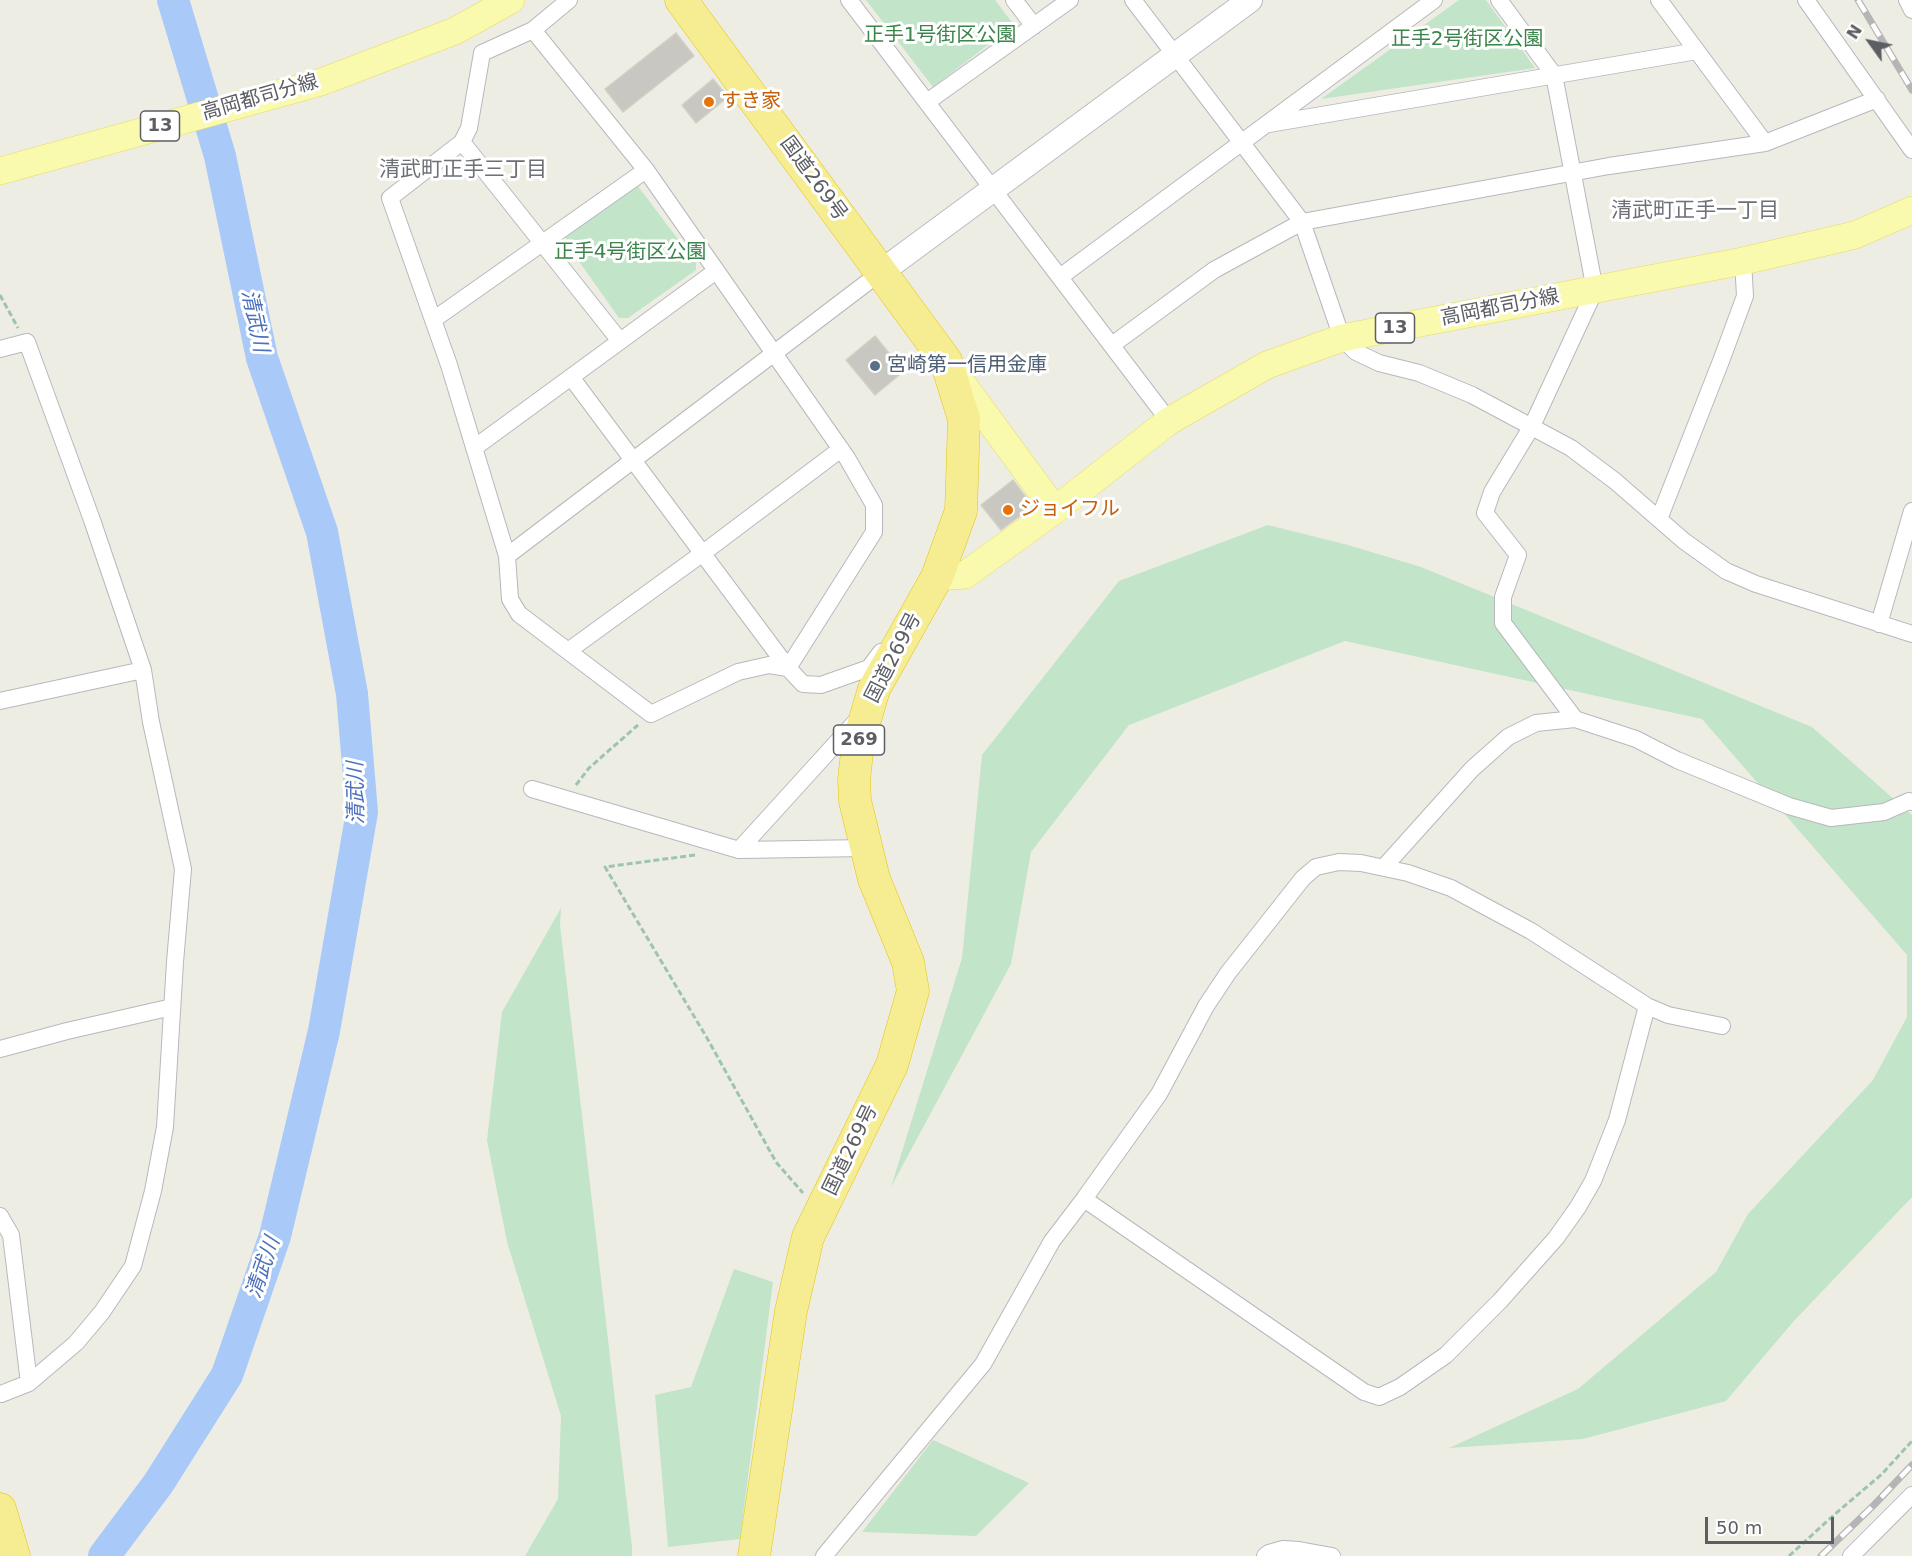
<!DOCTYPE html>
<html>
<head>
<meta charset="utf-8">
<style>
  body { margin:0 }
  #map { position:relative; width:1912px; height:1556px; overflow:hidden; background:#eeede4; font-family:"DejaVu Sans",sans-serif }
  canvas { display:block }
  .north { position:absolute; left:1840px; top:12px; width:60px; height:60px; -webkit-text-stroke:4px #fff; paint-order:stroke; rotate:303deg; font-size:16px; font-weight:700; line-height:24px; text-align:center; color:#5c5e64 }
  .north::after { content:''; display:block; margin:auto; width:21px; height:27px; background:#5c5e64; clip-path:polygon(50% 0,100% 100%,50% 72%,0 100%) }
  .scale { position:absolute; left:1705px; top:1517px; width:129px; height:27px; box-sizing:border-box; border:3px solid #5c5e64; border-top:0; padding-left:8px; font-size:18px; line-height:21px; white-space:nowrap; color:#5c5e64; -webkit-text-stroke:4px #fff; paint-order:stroke }
</style>
</head>
<body>
<div id="map">
<canvas width="1912" height="1556"></canvas>
<div class="north">N</div>
<div class="scale">50 m</div>
</div>
<script>
const context = document.querySelector('canvas').getContext('2d');
context.lineJoin = 'round';
function paint(path, color) { context.fillStyle = color; context.fill(path, 'evenodd'); }
const poly = rows => new Path2D(rows.map(r => 'M' + r).join(''));
function stroke(path, color, width, dash) { context.strokeStyle = color; context.lineWidth = width; context.lineCap = dash ? 'butt' : 'round'; context.setLineDash(dash || []); context.stroke(path); }
function drawText(font, color, halo, rows, align = 'center') {
  context.font = font + ' "DejaVu Sans","Noto Sans JP",sans-serif'; context.lineWidth = 6; context.setLineDash([]); context.textBaseline = 'middle'; context.strokeStyle = halo; context.fillStyle = color; for (const [text, x, y, turn = 0] of rows) {
    context.save(); context.translate(x, y); context.rotate((+turn || 0) * Math.PI / 180); context.textAlign = isNaN(turn) ? turn : align; if (halo) context.strokeText(text, 0, 0); context.fillText(text, 0, 0); context.restore();
  }
}
const green = poly([
  [866,0,995,0,1014,25,933,87],
  [1459,0,1486,0,1535,68,1321,99],
  [637,185,696,263,696,270,628,318,619,318,566,243,566,237],
  [1268,525,1348,545,1421,567,1812,727,1912,815,1912,1197,1793,1322,1726,1401,1583,1439,1449,1448,1578,1389,1716,1272,1748,1214,1873,1080,1907,1017,1907,955,1702,719,1345,641,1129,725,1031,852,1011,964,891,1187,962,958,982,755,1119,581],
  [561,908,560,925,632,1547,632,1556,525,1556,558,1499,561,1416,507,1242,487,1140,502,1012],
  [734,1269,773,1282,740,1539,668,1547,655,1395,691,1387],
  [933,1440,1029,1483,976,1536,862,1532]
]);
const river = poly([
  [104,1556,158,1484,227,1375,275,1236,324,1031,362,812,352,694,322,532,262,358,220,156,173,0]
]);
const building = poly([
  [676,33,694,56,623,112,605,89,676,33],
  [713,79,728,97,696,123,682,105,713,79],
  [875,336,904,371,875,395,846,360,875,336],
  [1013,480,1032,505,1032,507,1001,530,981,505,1013,480]
]);
const path = poly([
  [0,295,18,328],
  [576,785,589,768,638,725],
  [695,855,605,867,707,1038,776,1162,803,1193],
  [1789,1556,1835,1514,1882,1474,1912,1441]
]);
const street = poly([
  [569,0,533,30,646,170,847,458,874,505,874,532,788,668],
  [849,0,1169,421],
  [1014,0,1034,26],
  [1133,0,1302,222,1342,338,1356,352,1379,363,1419,373,1472,395,1571,448,1615,481,1684,541,1726,571,1756,584,1912,634],
  [1499,0,1554,75,1595,290,1532,426,1492,492,1485,513,1518,555,1503,597,1503,623,1575,719],
  [1659,0,1765,143],
  [1806,0,1912,150],
  [1907,0,1912,10],
  [533,30,482,53,469,128,462,142,390,198,449,365,507,556,510,599,519,614,651,714,738,672,769,665,788,668],
  [927,102,1070,0],
  [1269,124,1697,51],
  [462,142,620,341],
  [1060,277,1434,0],
  [433,320,646,170],
  [1112,345,1214,270,1302,222,1609,166,1765,143,1877,99],
  [0,349,27,342,92,520,143,670,151,722,183,869,175,962,165,1127,153,1191,133,1266,102,1312,76,1343,29,1383,1,1394],
  [571,377,788,668,803,684,821,685,869,668,881,652],
  [474,448,716,271],
  [1659,519,1721,361,1745,296,1743,261],
  [507,556,881,272],
  [1879,624,1912,511],
  [568,651,703,553,841,449],
  [0,701,143,670],
  [532,789,739,850,858,719],
  [739,850,867,848],
  [1384,867,1472,769,1508,737,1536,723,1575,719,1636,739,1677,760,1789,806,1831,818,1884,812,1909,801,1912,802],
  [0,1049,67,1031,172,1007],
  [1084,1199,1364,1392,1379,1397,1400,1387,1446,1355,1500,1301,1556,1238,1578,1207,1593,1181,1617,1120,1647,1006],
  [0,1216,11,1235,29,1383],
  [824,1556,983,1364,1052,1241,1084,1199,1159,1094,1206,1006,1228,973,1303,878,1316,867,1339,862,1361,863,1408,873,1451,888,1531,931,1647,1006,1668,1015,1722,1026],
  [1265,1556,1269,1553,1283,1549,1299,1550,1332,1556],
  [1851,1556,1912,1495]
]);
const secondary = poly([
  [881,272,1250,0]
]);
const primary = poly([
  [0,171,321,82,455,31,511,0],
  [953,371,1055,510],
  [937,577,965,575,1055,510,1169,421,1267,365,1342,338,1743,261,1855,235,1912,210]
]);
const highway = poly([
  [681,0,946,361,964,419,961,511,937,577,874,689,858,743,854,780,855,801,874,879,908,962,913,991,892,1065,808,1237,791,1311,754,1556],
  [0,1509,14,1556]
]);
const rail = poly([
  [1858,0,1912,90],
  [1821,1556,1874,1505,1912,1465]
]);
const markers = [
  [709,102,6,"#e8710a"],
  [875,366,6,"#5c6f8a"],
  [1008,510,6,"#e8710a"]
];
const shields = [
  [160,126,39],
  [1395,328,39],
  [859,740,51]
];
const shieldNames = [
  ["13",160,126],
  ["13",1395,328],
  ["269",859,740]
];
const parkNames = [
  ["正手1号街区公園",940,36],
  ["正手2号街区公園",1467,40],
  ["正手4号街区公園",630,253]
];
const streetNames = [
  ["高岡都司分線",260,98,-16],
  ["国道269号",813,179,54],
  ["高岡都司分線",1500,308,-11],
  ["国道269号",894,658,-63],
  ["国道269号",851,1150,-64]
];
const foodNames = [
  ["すき家",721,102],
  ["ジョイフル",1020,510]
];
const serviceNames = [
  ["宮崎第一信用金庫",887,366]
];
const neighbourhoodNames = [
  ["清武町正手三丁目",463,171],
  ["清武町正手一丁目",1695,212]
];
const waterNames = [
  ["清武川",254,321,78],
  ["清武川",357,793,-91],
  ["清武川",264,1268,-71]
];
paint(green, '#c2e4c8');
stroke(river, '#a9c9f9', 32);
paint(building, '#c9c7c2');
stroke(building, '#d2d0c3', 1.5);
stroke(street, '#b7b8bd', 18);
stroke(secondary, '#babbc1', 26);
stroke(primary, '#e8d963', 28);
stroke(highway, '#e4c40f', 33);
stroke(path, '#9cc4ae', 3, [6, 3]);
stroke(street, '#fff', 16);
stroke(secondary, '#fff', 24);
stroke(primary, '#f9faad', 27);
stroke(highway, '#f6ed93', 32);
stroke(rail, '#b5b5b6', 7);
stroke(rail, '#fff', 4.5, [14]);
for (const [x, y, r, color] of markers) { const dot = new Path2D(); dot.arc(x, y, r, 0, 2 * Math.PI); context.fillStyle = color; context.fill(dot); stroke(dot, '#fff', 2); }
for (const [x, y, w] of shields) { const box = new Path2D(); box.roundRect(x - w / 2, y - 15, w, 30, 4.5); context.fillStyle = '#fff'; context.fill(box); stroke(box, '#5c5e64', 1.5); }
drawText('bold 18px', '#5c5e64', null, shieldNames);
drawText('20px', '#3b844b', '#fff', parkNames);
drawText('20px', '#5c5e64', '#fff', streetNames);
drawText('20px', '#c56008', '#fff', foodNames, 'left');
drawText('20px', '#4e5e75', '#fff', serviceNames, 'left');
drawText('21px', '#6d7076', '#fff', neighbourhoodNames);
drawText('italic 21px', '#4c70bc', '#fff', waterNames);
</script>
</body>
</html>
